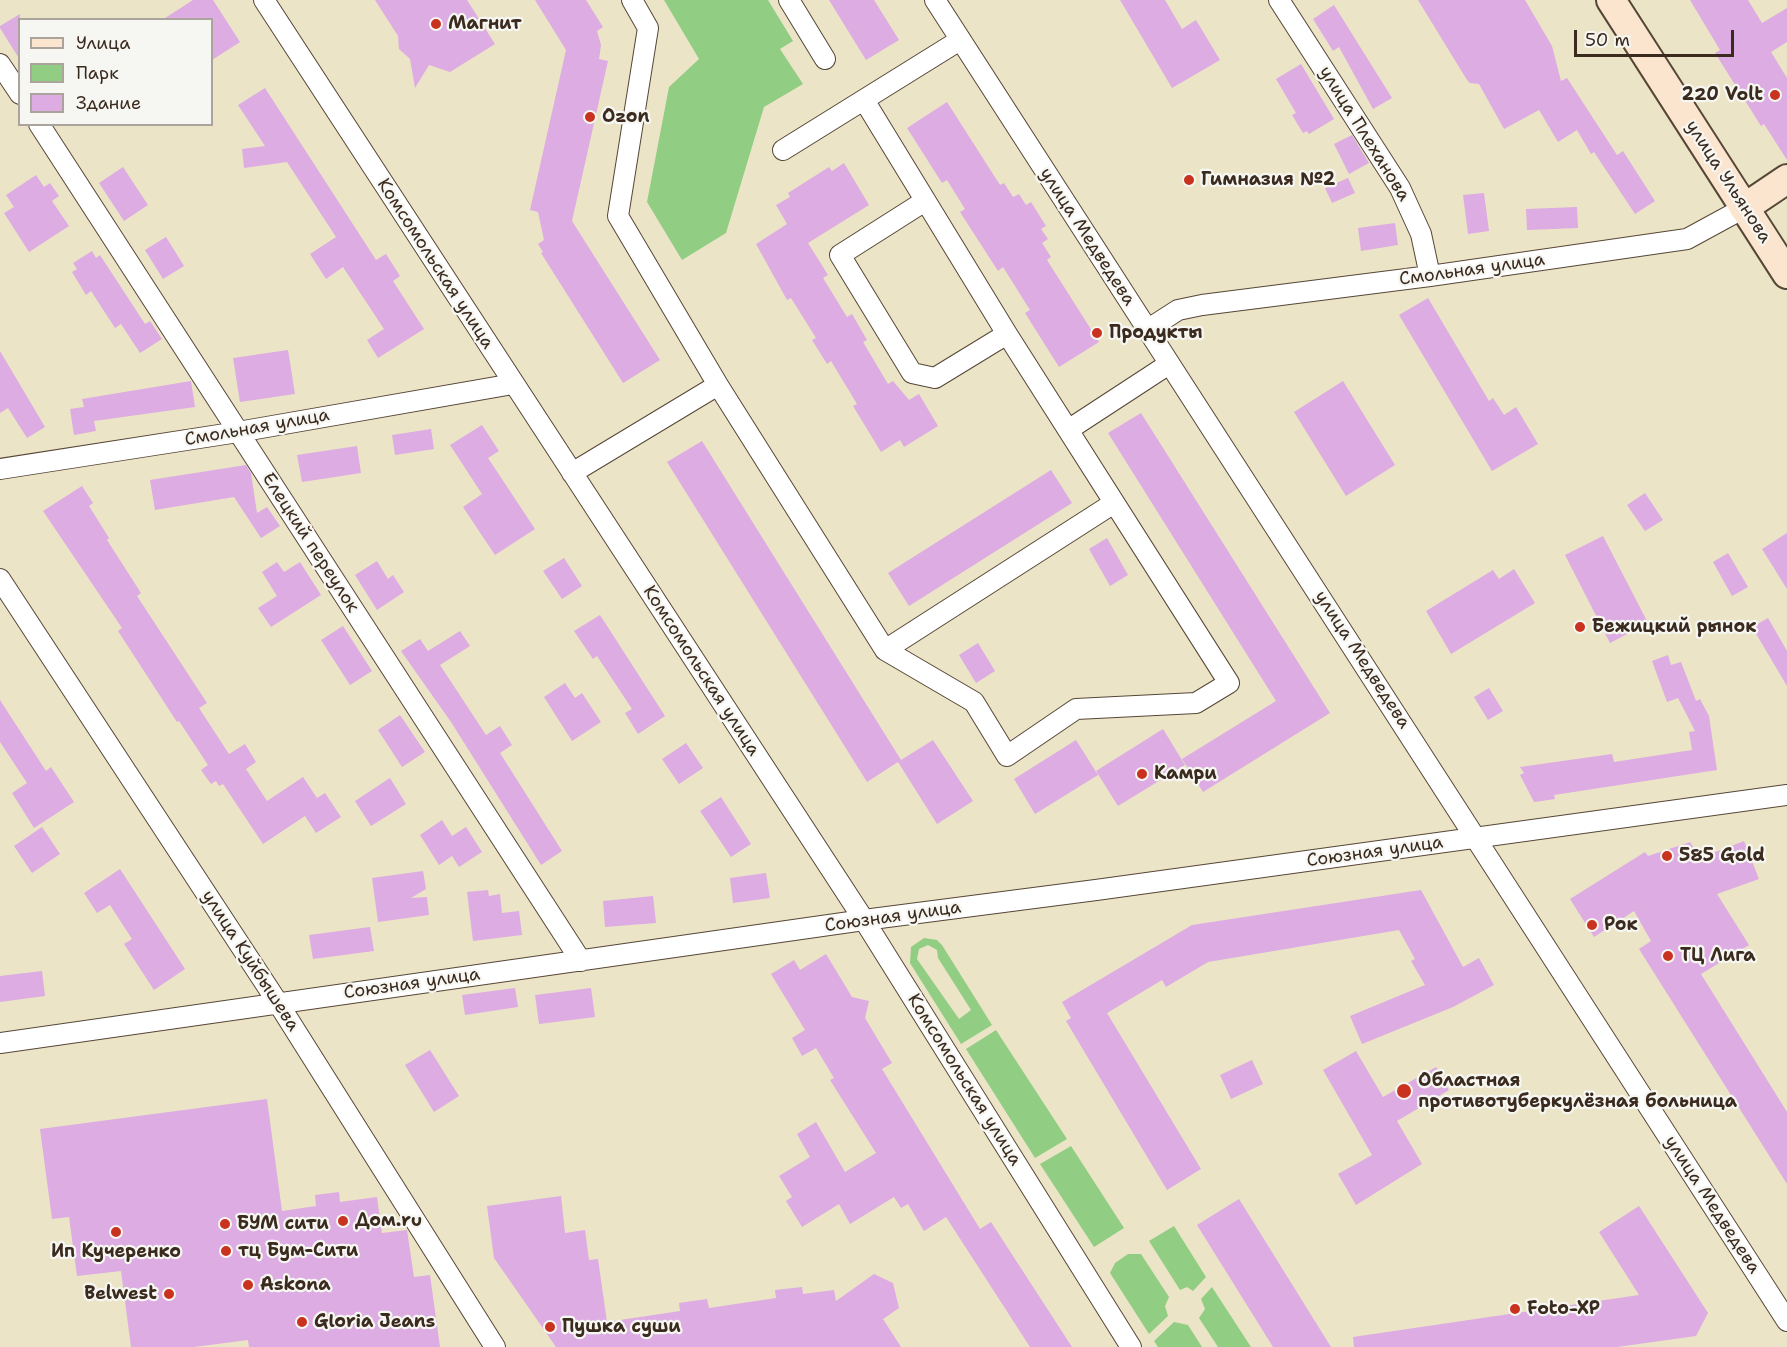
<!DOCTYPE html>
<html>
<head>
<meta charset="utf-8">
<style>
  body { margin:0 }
  #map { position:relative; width:1787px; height:1347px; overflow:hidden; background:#ece4c7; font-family:"Shantell Sans",sans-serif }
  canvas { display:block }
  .legend { position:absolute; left:18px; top:18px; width:195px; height:108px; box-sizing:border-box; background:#f6f6f2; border:2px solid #aba49d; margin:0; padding:8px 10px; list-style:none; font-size:18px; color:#3b2a1e }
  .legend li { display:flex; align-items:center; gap:12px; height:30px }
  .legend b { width:30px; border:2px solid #aba49d }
  .scale { position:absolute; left:1574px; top:30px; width:160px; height:27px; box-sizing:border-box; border:3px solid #3b2a1e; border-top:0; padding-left:8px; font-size:18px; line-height:21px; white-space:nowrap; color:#3b2a1e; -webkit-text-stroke:4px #f6f6f2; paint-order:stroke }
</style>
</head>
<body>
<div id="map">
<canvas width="1787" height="1347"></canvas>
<ul class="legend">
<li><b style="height:8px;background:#fbe5cf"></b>Улица</li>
<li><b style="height:16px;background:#91cd83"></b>Парк</li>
<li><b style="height:16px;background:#dcace2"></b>Здание</li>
</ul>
<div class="scale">50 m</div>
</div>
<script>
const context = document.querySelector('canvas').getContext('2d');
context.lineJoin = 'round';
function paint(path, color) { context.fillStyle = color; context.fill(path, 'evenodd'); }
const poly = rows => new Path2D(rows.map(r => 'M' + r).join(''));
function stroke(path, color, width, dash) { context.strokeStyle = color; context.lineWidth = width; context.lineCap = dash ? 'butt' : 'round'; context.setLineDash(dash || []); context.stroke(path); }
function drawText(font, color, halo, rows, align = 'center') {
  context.font = font + ' "Shantell Sans",sans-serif'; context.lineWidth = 4.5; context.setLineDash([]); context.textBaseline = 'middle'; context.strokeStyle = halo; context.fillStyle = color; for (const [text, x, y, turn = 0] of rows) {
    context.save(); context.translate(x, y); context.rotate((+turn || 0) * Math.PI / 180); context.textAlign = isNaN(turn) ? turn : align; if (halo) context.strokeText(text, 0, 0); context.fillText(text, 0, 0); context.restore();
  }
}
const green = poly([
  [664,0,768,0,793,41,780,49,803,84,764,107,726,233,682,260,647,202,669,87,699,59],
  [924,938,937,940,942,945,992,1025,961,1044,910,963,911,947],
  [928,945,937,950,938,958,971,1010,959,1019,917,959,919,949],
  [996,1030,1067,1139,1035,1158,966,1049],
  [1071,1146,1124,1228,1094,1247,1040,1164],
  [1174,1226,1206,1277,1193,1291,1187,1287,1180,1290,1149,1241],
  [1128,1254,1141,1254,1169,1297,1165,1306,1168,1316,1149,1334,1110,1273,1115,1263],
  [1212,1287,1251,1347,1218,1347,1199,1318,1205,1309,1201,1299],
  [1174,1322,1188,1325,1202,1347,1158,1347,1154,1341]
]);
const building = poly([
  [193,0,213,0,240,42,212,60,212,20,162,20],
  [375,0,467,0,495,44,450,72,429,65,415,88,410,59,399,49,398,36],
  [535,0,586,0,603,27,597,31,601,45,599,59,608,61,572,221,660,360,623,383,541,253,543,252,538,244,544,240,538,212,530,210,566,50],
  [829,0,874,0,899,40,866,60],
  [1120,0,1165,0,1182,29,1196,20,1220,60,1172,88],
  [1418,0,1525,0,1552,46,1561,81,1567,78,1617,155,1623,151,1655,201,1635,214,1594,152,1591,154,1577,130,1558,142,1539,110,1504,129,1479,84,1470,83,1467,80],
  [1690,0,1748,0,1762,23,1787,8,1787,42,1771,52,1787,78,1787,160,1764,124,1761,126,1715,53,1720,50],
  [1334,5,1392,98,1373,109,1339,47,1333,51,1313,19],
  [20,14,20,60,0,28,0,26],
  [1301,64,1334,119,1309,134,1307,131,1303,133,1292,115,1296,113,1276,79],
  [265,88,376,260,386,254,400,276,393,281,424,329,378,358,367,340,384,329,343,267,326,279,310,254,336,237,287,162,244,168,242,149,265,146,238,105],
  [947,102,1000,185,1004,183,1013,197,1019,194,1026,205,1031,202,1046,226,1041,229,1048,239,1042,243,1051,257,1047,260,1099,342,1059,367,1025,313,1030,310,1003,267,998,271,960,212,965,209,947,180,942,183,907,128],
  [1352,135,1369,163,1349,174,1334,144],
  [844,163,869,205,808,243,828,275,823,278,847,317,852,314,867,340,863,342,888,384,893,381,909,400,919,394,938,426,904,447,900,440,881,452,853,406,857,404,831,361,827,364,812,340,816,338,791,298,787,300,756,244,787,224,776,205,790,197,788,193,829,167,832,171],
  [123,167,148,205,124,221,99,183],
  [36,175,44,187,50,183,59,196,52,201,69,226,29,252,4,213,14,207,6,195],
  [1348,178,1355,193,1332,203,1325,188],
  [1484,193,1489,231,1468,234,1463,195],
  [1577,207,1578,228,1527,230,1526,209],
  [1395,223,1398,245,1361,251,1358,228],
  [166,237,184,266,163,279,145,250],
  [92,251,96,258,100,255,145,324,150,321,162,339,140,353,121,324,115,328,91,291,86,295,72,272,77,269,73,263],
  [1428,298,1489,401,1493,398,1504,415,1516,407,1538,444,1492,471,1399,315],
  [288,350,295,394,240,402,233,358],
  [0,351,45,427,27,438,8,408,0,413],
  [191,381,195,407,94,421,96,431,74,435,70,409,84,407,82,399],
  [1343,381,1395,465,1346,496,1294,412],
  [1141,413,1330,713,1203,792,1182,759,1276,701,1108,433],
  [482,425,499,451,488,458,535,529,495,555,463,507,482,494,450,445],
  [431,429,434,449,395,455,392,435],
  [702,441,901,760,933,740,973,801,937,824,898,762,867,782,667,462],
  [357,446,361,473,302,482,297,455],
  [246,465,251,473,257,513,267,507,280,526,261,538,234,497,155,510,150,480],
  [1051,470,1072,503,909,606,888,573],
  [82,486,93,503,89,506,109,538,107,540,141,593,137,596,207,703,199,708,229,754,245,744,256,762,246,769,267,801,303,777,317,798,325,793,341,817,316,833,305,816,263,844,223,784,219,786,216,781,211,784,201,770,208,765,179,721,177,722,118,631,122,628,43,511],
  [1645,493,1663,520,1645,531,1627,505],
  [1787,533,1787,589,1762,549],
  [1603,536,1648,623,1610,643,1565,555],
  [1107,538,1128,575,1110,586,1089,549],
  [1728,553,1748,587,1732,596,1713,562],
  [564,558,582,586,562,599,543,571],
  [377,561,388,579,393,575,404,592,377,610,355,575],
  [277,562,284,572,300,562,321,595,271,627,258,608,277,596,262,572],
  [1514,569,1535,603,1451,654,1426,611,1493,570,1499,579],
  [600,615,665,716,638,734,625,713,632,709,597,656,593,659,574,631],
  [1768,618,1787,651,1787,686,1752,627],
  [343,626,372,671,350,685,321,640],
  [460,631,470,646,440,665,486,735,500,726,512,745,500,753,562,851,541,865,451,722,401,651,420,639,428,651],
  [978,643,995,671,976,683,959,655],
  [1668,655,1671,665,1681,662,1696,701,1700,699,1709,716,1717,770,1554,795,1555,799,1534,802,1520,775,1524,773,1520,767,1612,754,1614,762,1692,750,1689,732,1695,731,1678,698,1667,702,1652,661],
  [565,683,575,698,582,693,601,722,572,741,544,697],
  [1489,688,1503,711,1488,720,1474,697],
  [0,700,46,771,51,767,74,802,34,828,12,793,27,783,0,742],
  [400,715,425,752,402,767,378,730],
  [1163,729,1185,765,1118,806,1096,771],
  [1076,740,1098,775,1035,814,1014,779],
  [686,743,703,768,679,784,662,759],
  [390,778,406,804,371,826,355,801],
  [721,797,751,844,731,857,700,811],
  [442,820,452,836,466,827,482,852,459,867,452,856,439,865,420,835],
  [42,827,60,854,32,873,14,846],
  [1744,841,1759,879,1717,894,1749,945,1701,974,1787,1112,1787,1184,1639,949,1651,941,1634,911,1594,937,1570,899,1645,852,1648,856,1690,842,1700,858],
  [120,869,185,969,154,990,124,944,132,939,110,905,97,913,84,893],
  [423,871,426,889,411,898,427,897,429,915,378,922,372,878],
  [766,873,770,898,733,903,730,878],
  [488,890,489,896,500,894,502,913,519,911,522,935,473,941,467,892],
  [1421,890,1463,967,1479,958,1494,985,1453,1007,1362,1044,1350,1016,1425,985,1411,961,1415,959,1399,930,1208,962,1166,987,1162,980,1107,1013,1201,1169,1167,1190,1066,1021,1071,1018,1062,1002,1192,925],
  [653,896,656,923,605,927,603,901],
  [370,927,374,951,313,959,309,935],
  [826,954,852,997,869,1001,865,1018,892,1063,882,1069,980,1229,991,1222,1072,1347,1030,1347,946,1217,924,1231,908,1204,901,1208,894,1197,850,1224,839,1204,802,1227,786,1201,792,1197,779,1176,810,1157,797,1134,816,1122,845,1172,876,1153,830,1080,834,1078,816,1048,802,1056,792,1038,805,1030,771,974,794,960,800,970],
  [42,971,45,996,0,1002,0,976],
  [515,988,518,1007,465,1015,462,995],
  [591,988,595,1017,539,1024,535,995],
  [430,1050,459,1096,434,1112,405,1065],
  [1356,1051,1383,1097,1436,1067,1449,1090,1397,1121,1422,1164,1356,1205,1338,1174,1372,1155,1323,1070],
  [1252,1060,1263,1084,1231,1099,1220,1075],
  [267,1099,282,1211,316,1206,315,1195,339,1192,340,1202,377,1197,382,1233,407,1230,414,1277,430,1275,440,1347,249,1347,248,1340,194,1347,131,1347,121,1271,77,1276,69,1217,52,1219,40,1129],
  [561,1196,565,1233,585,1230,589,1260,598,1259,607,1322,680,1311,679,1303,707,1299,709,1308,776,1298,775,1290,802,1287,803,1294,834,1290,836,1301,874,1274,893,1283,899,1308,883,1319,901,1347,556,1347,494,1258,487,1206],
  [1239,1199,1331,1347,1273,1347,1197,1225],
  [1639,1206,1708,1313,1696,1336,1617,1347,1354,1347,1353,1337,1639,1295,1599,1232]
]);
const street = poly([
  [264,0,864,920,1131,1347],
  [632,0,648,28,618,216,718,385],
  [789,0,825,59],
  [935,0,1787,1321],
  [1279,0,1400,188,1421,234,1430,276],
  [0,64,20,94],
  [864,100,1007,334,1229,683,1196,703,1076,709,1007,756,974,702,885,650],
  [39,124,581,961],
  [783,150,960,40],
  [925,201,840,255,912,373,935,378,1007,334],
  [1147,330,1178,310,1202,305,1430,276,1687,239,1744,208],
  [1068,430,1169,364],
  [0,469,238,432,513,384],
  [572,473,718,385,885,650,1114,503],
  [0,579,278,1003,495,1347],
  [0,1043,864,920,1096,890,1787,795]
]);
const secondary = poly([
  [1611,0,1787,274],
  [1744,208,1787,179]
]);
const markers = [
  [436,24,6,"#c8321e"],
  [1775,95,6,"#c8321e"],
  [590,117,6,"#c8321e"],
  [1189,180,6,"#c8321e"],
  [1097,333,6,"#c8321e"],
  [1580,627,6,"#c8321e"],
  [1142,774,6,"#c8321e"],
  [1667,856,6,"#c8321e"],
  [1592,925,6,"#c8321e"],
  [1668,956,6,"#c8321e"],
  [1404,1091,8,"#c8321e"],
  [343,1221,6,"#c8321e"],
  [225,1224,6,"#c8321e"],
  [116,1232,6,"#c8321e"],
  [226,1251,6,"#c8321e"],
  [248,1285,6,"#c8321e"],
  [169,1294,6,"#c8321e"],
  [1515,1309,6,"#c8321e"],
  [302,1322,6,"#c8321e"],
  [550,1327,6,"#c8321e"]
];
const poiNames = [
  ["Магнит",448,24],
  ["220 Volt",1763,95,"right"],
  ["Ozon",602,117],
  ["Гимназия №2",1201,180],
  ["Продукты",1109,333],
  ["Бежицкий рынок",1592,627],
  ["Камри",1154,774],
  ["585 Gold",1679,856],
  ["Рок",1604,925],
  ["ТЦ Лига",1680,956],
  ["Областная",1418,1081],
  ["противотуберкулёзная больница",1418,1102],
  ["Дом.ru",355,1221],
  ["БУМ сити",237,1224],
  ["тц Бум-Сити",238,1251],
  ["Ип Кучеренко",116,1252,"center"],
  ["Askona",260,1285],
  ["Belwest",157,1294,"right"],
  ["Foto-XP",1527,1309],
  ["Gloria Jeans",314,1322],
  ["Пушка суши",562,1327]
];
const streetNames = [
  ["улица Плеханова",1364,134,58],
  ["улица Ульянова",1728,182,57],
  ["улица Медведева",1087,237,57],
  ["Комсомольская улица",435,264,57],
  ["Смольная улица",1472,270,-8],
  ["Смольная улица",257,428,-10],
  ["Елецкий переулок",310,543,57],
  ["улица Медведева",1362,660,57],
  ["Комсомольская улица",701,671,57],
  ["Союзная улица",1375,852,-8],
  ["Союзная улица",893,917,-8],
  ["улица Куйбышева",250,961,57],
  ["Союзная улица",412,984,-8],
  ["Комсомольская улица",964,1080,58],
  ["улица Медведева",1712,1205,57]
];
paint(green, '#91cd83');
paint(building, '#dcace2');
stroke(street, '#564637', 22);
stroke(secondary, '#564637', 32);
stroke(street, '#fff', 20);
stroke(secondary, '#fbe5cf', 28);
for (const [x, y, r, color] of markers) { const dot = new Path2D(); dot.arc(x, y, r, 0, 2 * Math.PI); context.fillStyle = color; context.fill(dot); stroke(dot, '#f6f6f2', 2); }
drawText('bold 18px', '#3b2a1e', '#f6f6f2', poiNames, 'left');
drawText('18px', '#3b2a1e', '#f6f6f2', streetNames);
</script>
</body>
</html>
